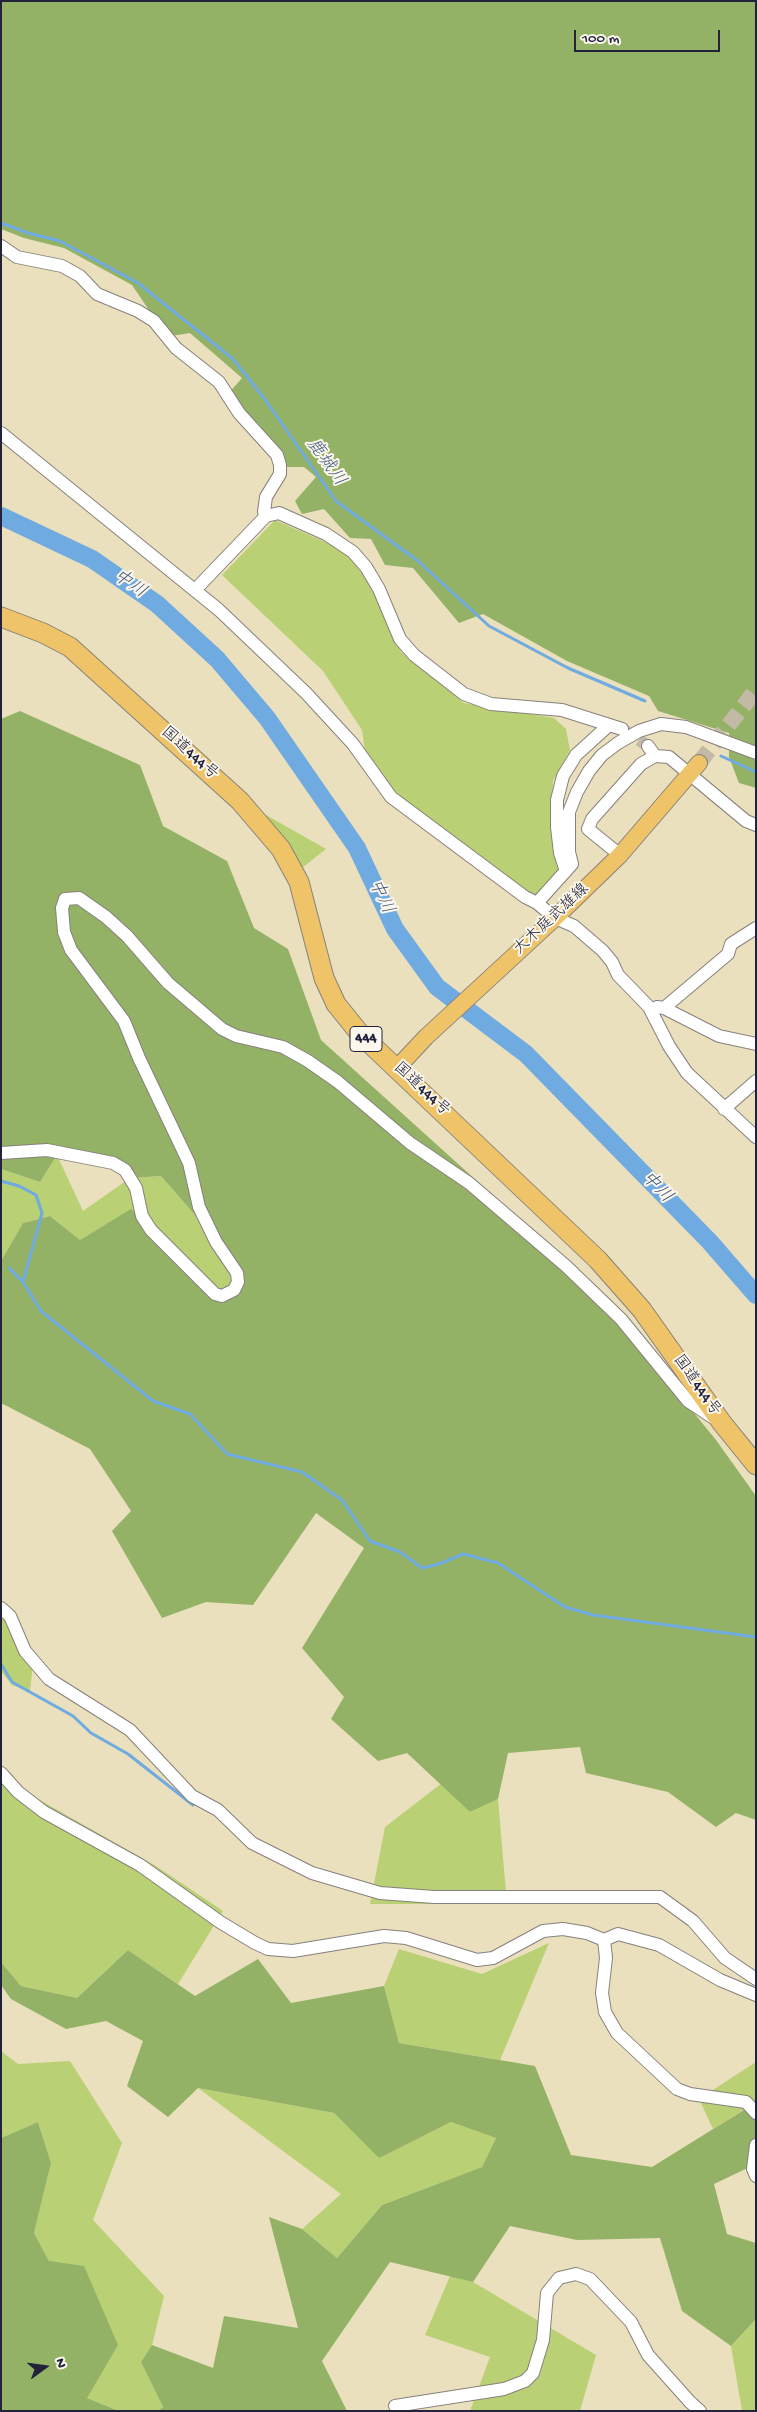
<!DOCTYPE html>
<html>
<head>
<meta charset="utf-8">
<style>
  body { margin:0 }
  #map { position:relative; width:757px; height:2412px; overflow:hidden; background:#eae0be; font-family:"Gochi Hand",sans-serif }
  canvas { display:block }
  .frame { position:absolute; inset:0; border:2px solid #22223b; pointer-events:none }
  .north { position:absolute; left:20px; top:2342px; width:50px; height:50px; -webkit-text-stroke:4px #fbf7ec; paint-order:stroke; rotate:76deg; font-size:14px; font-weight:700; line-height:20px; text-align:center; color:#22223b }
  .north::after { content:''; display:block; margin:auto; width:18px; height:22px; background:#22223b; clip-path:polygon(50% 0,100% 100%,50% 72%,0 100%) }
  .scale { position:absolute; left:574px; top:30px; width:146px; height:22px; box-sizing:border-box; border:2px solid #22223b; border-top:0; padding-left:6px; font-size:15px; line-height:18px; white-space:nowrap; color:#22223b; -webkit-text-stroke:4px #fbf7ec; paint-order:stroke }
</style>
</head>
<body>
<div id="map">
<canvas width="757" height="2412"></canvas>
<div class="frame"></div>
<div class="north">N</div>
<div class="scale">100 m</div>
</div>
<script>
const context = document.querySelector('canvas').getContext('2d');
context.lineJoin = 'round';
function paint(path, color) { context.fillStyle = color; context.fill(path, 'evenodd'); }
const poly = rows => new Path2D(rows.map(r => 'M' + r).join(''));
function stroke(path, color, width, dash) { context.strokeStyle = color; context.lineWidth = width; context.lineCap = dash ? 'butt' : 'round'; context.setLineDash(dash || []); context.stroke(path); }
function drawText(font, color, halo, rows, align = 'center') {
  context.font = font + ' "Gochi Hand","Klee One",sans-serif'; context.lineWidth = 4; context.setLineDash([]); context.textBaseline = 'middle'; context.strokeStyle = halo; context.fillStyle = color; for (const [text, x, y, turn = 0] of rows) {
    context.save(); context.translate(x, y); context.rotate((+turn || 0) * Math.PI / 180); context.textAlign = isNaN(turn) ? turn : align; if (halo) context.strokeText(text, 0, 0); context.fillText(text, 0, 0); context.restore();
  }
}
const green = poly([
  [275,520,348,552,372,588,401,652,464,703,554,718,566,729,570,750,553,781,551,828,560,871,533,897,392,791,365,752,362,730,323,671,222,575],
  [259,811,296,832,326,849,302,868],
  [57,1155,83,1211,130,1178,161,1176,242,1269,223,1292,131,1210,80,1240,50,1216,23,1223,1,1261,1,1169,40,1182],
  [1,1606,33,1662,30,1692,12,1685,1,1671],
  [1,1764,24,1791,156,1866,223,1911,178,1984,128,1950,77,1998,21,1986,1,1962],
  [442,1783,470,1812,498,1799,507,1904,370,1904,385,1827],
  [549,1943,500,2060,399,2043,384,1986,399,1949,482,1974],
  [1,2051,18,2064,70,2061,122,2143,93,2220,164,2296,152,2345,141,2362,163,2407,158,2411,119,2411,87,2398,49,2261,34,2233,51,2163,38,2122,1,2138],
  [756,2062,756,2117,746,2108,713,2129,699,2099],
  [198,2088,334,2113,379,2157,451,2122,496,2138,482,2167,382,2205,337,2258,302,2229,341,2194],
  [450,2276,473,2282,596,2355,580,2411,470,2411,490,2357,425,2335],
  [756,2319,756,2411,742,2411,731,2346]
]);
const forest = poly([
  [1,1,756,1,756,788,739,783,729,757,729,733,658,711,649,696,567,661,483,614,459,623,413,568,385,565,371,539,350,538,324,509,302,514,295,501,316,477,304,467,284,467,228,394,242,378,190,333,171,336,153,316,132,285,64,248,24,238,1,229],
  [20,711,140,765,163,826,227,861,254,928,288,949,321,1040,581,1275,716,1440,756,1496,756,1820,736,1813,716,1827,668,1792,586,1773,580,1747,508,1753,498,1799,470,1812,407,1753,378,1761,331,1719,344,1697,302,1648,364,1548,316,1513,253,1605,206,1602,162,1618,112,1531,131,1511,90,1449,1,1403,1,1261,23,1223,50,1216,80,1240,131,1209,223,1292,242,1269,161,1176,130,1178,124,1161,57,1155,40,1182,1,1169,1,719],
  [128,1950,195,1996,258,1959,291,2003,384,1986,399,2043,535,2066,571,2155,652,2167,747,2108,756,2117,756,2164,714,2184,727,2234,756,2243,756,2319,731,2346,682,2311,660,2238,577,2240,510,2226,473,2282,390,2262,322,2361,347,2411,158,2411,163,2407,141,2362,152,2345,213,2368,224,2316,298,2328,269,2217,302,2229,337,2258,382,2205,482,2167,496,2138,451,2122,379,2158,334,2113,198,2088,168,2117,127,2086,143,2041,106,2021,66,2029,11,1999,1,1985,1,1962,21,1986,77,1998],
  [38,2122,51,2163,34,2233,49,2261,84,2266,118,2345,87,2398,119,2411,1,2411,1,2138]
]);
const stream = poly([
  [1,223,28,233,60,241,138,283,233,359,264,398,336,501,418,561,489,626,568,668,645,701],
  [721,756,756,772],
  [1,1181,19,1186,36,1195,42,1213,23,1282],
  [9,1268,23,1282,41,1311,153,1401,190,1414,227,1454,302,1472,342,1500,370,1541,400,1552,422,1568,439,1564,463,1554,498,1563,565,1607,593,1615,756,1637],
  [1,1664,12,1682,73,1716,91,1733,128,1754,193,1805]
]);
const river = poly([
  [1,516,92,559,157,604,217,659,267,718,357,848,395,929,437,987,526,1054,710,1242,756,1295]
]);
const minorTunnel = poly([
  [624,730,648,746]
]);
const majorTunnel = poly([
  [699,763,756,690]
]);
const minor = poly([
  [1,246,17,257,62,266,80,276,97,294,138,311,154,321,176,348,219,382,239,413,277,455,280,465,280,474,266,497,264,512,266,516],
  [1,433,219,610,306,693,353,744,391,797,525,897,537,903,555,918,574,926,603,951,612,962,618,975,649,1007,669,1046,687,1073,756,1137],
  [195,590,266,516,279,513,326,534,353,552,366,567,379,589,400,639,414,655,464,694,491,704,562,710,622,729],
  [648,746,655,756],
  [588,829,592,819,641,764,655,756,669,757,746,821,756,825],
  [588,829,620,855],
  [566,871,560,853,557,827,557,800,563,776,576,755,609,725],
  [537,903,572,864,569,852,569,812,577,792,589,771,602,755,618,743,639,731,661,724,686,727,756,753],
  [657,1007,664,1008,719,1036,756,1044],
  [664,1008,728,954,731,944,756,928],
  [724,1109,756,1081],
  [1,1153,47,1150,113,1163,125,1170,136,1188,142,1216,151,1230,215,1294,222,1296,234,1290,238,1282,237,1273,216,1242,199,1207,189,1163,139,1058,124,1021,71,950,64,932,62,908,65,899,79,898,106,917,127,936,168,983,222,1029,236,1036,283,1047,308,1061,338,1082,410,1143,469,1183,566,1266,621,1319,688,1401,715,1419],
  [1,1608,10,1616,25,1651,49,1679,130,1730,192,1796,218,1810,252,1843,312,1873,380,1893,434,1897,660,1897,693,1921,725,1958,756,1979],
  [1,1773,18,1792,44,1812,140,1865,220,1922,255,1943,268,1949,293,1951,384,1936,406,1938,477,1960,493,1958,543,1931,563,1929,587,1933,604,1940,618,1934,659,1945,720,1980,756,1995],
  [604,1940,606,1958,602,1993,605,2012,617,2033,677,2089,690,2094,746,2102,756,2113],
  [756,2145,753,2169,756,2176],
  [395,2406,504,2389,525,2381,533,2373,543,2340,547,2293,559,2278,576,2274,590,2279,631,2322,648,2355,690,2402,700,2411]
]);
const major = poly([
  [397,1068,426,1037,555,918,620,855,699,763]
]);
const highway = poly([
  [1,617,43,633,70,647,240,801,281,849,299,882,324,978,336,1004,361,1035,598,1260,642,1310,722,1423,756,1465]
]);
const shields = [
  [366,1039,32]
];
const shieldNames = [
  ["444",366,1039]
];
const streetNames = [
  ["国道444号",189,754,42],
  ["大木庭武雄線",552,920,-43],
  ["国道444号",421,1090,43],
  ["国道444号",696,1386,55]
];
const waterNames = [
  ["鹿城川",325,463,54],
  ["中川",129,585,35],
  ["中川",380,897,65],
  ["中川",656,1188,46]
];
paint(green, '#bad074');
paint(forest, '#93b266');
stroke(stream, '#6faae0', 3);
stroke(river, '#6faae0', 18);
stroke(minorTunnel, '#c2baa4', 12, [12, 6]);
stroke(majorTunnel, '#c2baa4', 16, [16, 8]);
stroke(minor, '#86817c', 14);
stroke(major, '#86817c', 18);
stroke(highway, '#86817c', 21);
stroke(minor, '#fff', 12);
stroke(major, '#efc469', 16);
stroke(highway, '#efc469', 19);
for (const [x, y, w] of shields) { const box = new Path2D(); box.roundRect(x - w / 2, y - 12.5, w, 25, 4); context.fillStyle = '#fbf7ec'; context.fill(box); stroke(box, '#22223b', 1); }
drawText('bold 15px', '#22223b', null, shieldNames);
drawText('16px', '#22223b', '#fbf7ec', streetNames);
drawText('italic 18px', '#41587d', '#fbf7ec', waterNames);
</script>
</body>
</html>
